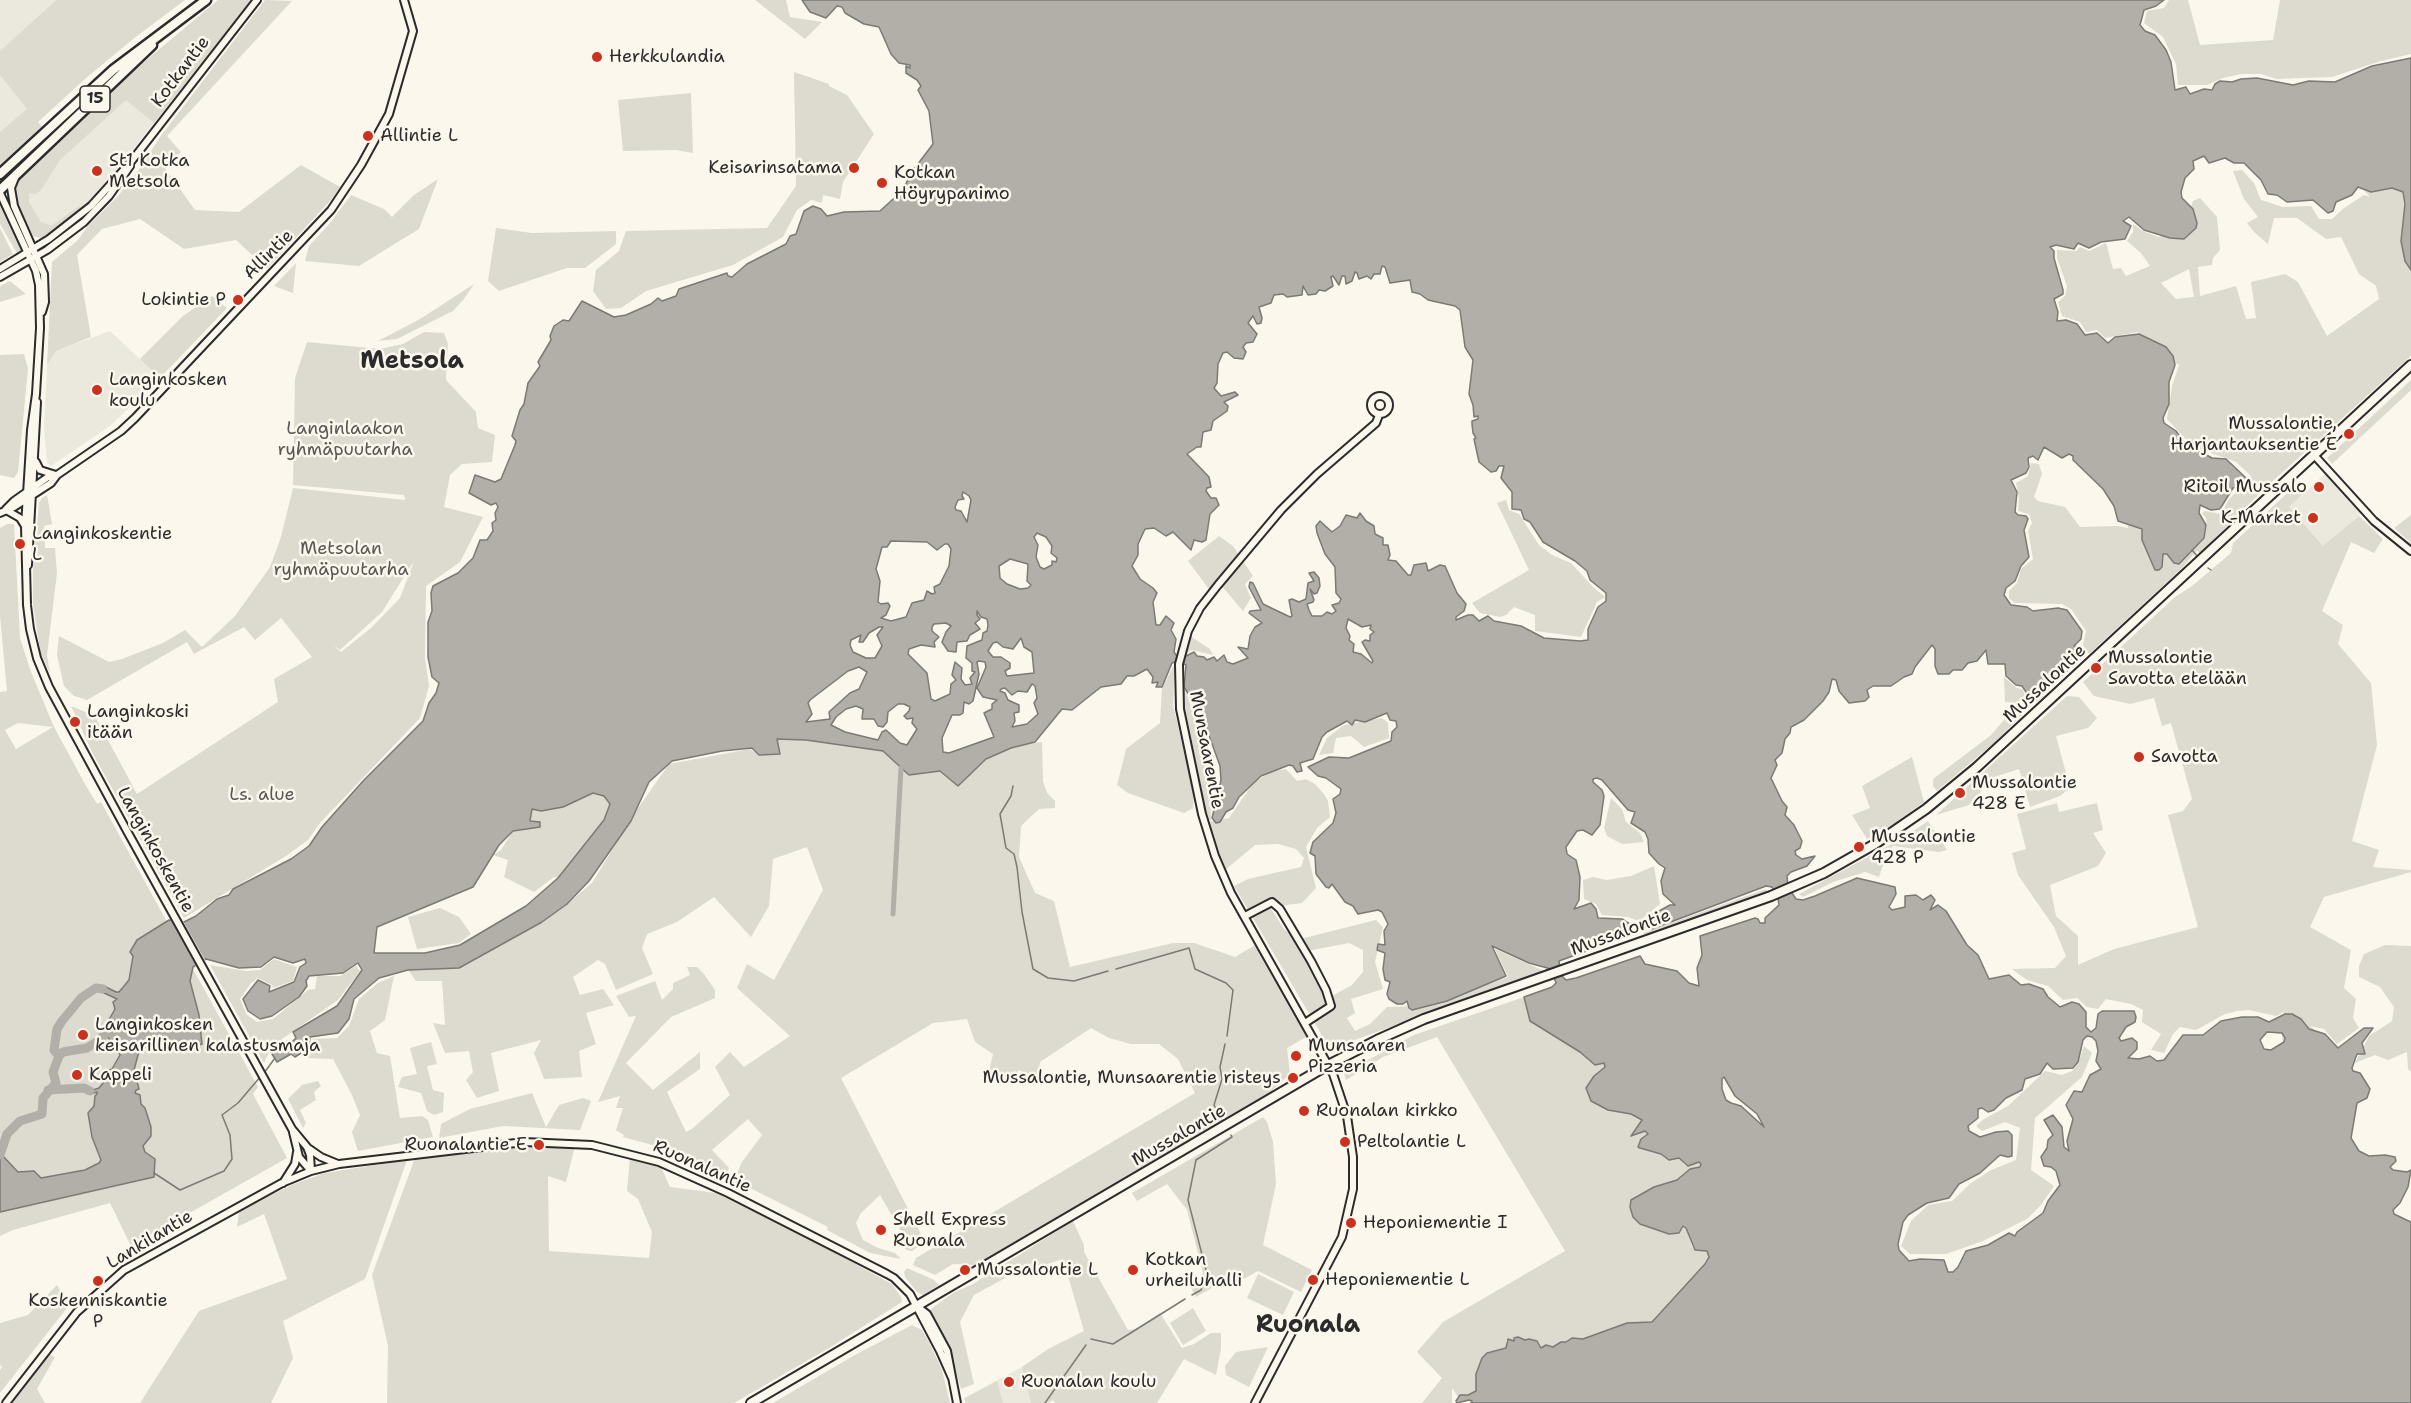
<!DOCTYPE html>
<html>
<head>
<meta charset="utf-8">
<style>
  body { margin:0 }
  canvas { display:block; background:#fbf7ec }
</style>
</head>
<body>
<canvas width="2411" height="1403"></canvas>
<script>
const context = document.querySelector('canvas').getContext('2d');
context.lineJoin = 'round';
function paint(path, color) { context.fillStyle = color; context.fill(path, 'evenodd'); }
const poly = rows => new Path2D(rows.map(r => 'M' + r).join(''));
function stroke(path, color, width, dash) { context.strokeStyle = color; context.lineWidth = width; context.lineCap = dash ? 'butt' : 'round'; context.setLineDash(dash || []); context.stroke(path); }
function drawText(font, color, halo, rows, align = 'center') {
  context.font = font + ' "Shantell Sans",sans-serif'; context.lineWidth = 5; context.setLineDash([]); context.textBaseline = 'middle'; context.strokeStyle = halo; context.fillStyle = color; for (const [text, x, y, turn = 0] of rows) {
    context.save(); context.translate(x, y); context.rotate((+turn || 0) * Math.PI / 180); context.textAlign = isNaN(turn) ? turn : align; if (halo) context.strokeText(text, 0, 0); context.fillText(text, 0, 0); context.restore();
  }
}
const built = poly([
  [0,0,56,0,0,51],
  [0,74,28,109,0,132],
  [126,99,154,123,100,191,82,209,79,206,51,227,41,222,29,202,29,193,42,189,60,160],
  [110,331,160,378,110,426,51,466,47,463,44,427,47,365,56,351],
  [2326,473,2362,513,2324,547,2289,507],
  [1022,1367,1031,1403,965,1403,964,1398]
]);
const green = poly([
  [56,0,185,0,133,39,85,79,38,122,42,127,0,165,0,132,27,109,0,75,0,51],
  [218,0,252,0,154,123,126,100,60,160,42,189,36,194,29,193,29,202,41,222,51,226,79,206,82,209,44,239,33,236,21,215,16,201,16,185,23,174,137,68],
  [265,0,292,1,167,136,181,152,165,168,195,210,239,212,301,165,340,187,330,201,267,269,236,240,184,249,140,219,102,229,77,255,91,337,56,351,47,365,52,262,78,240,87,227,118,196,140,168,160,137],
  [755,0,786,0,790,17,822,22,805,39],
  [2169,0,2188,0,2200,45,2273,40,2280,0,2411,0,2411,54,2381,61,2332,77,2277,79,2261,74,2241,74,2223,78,2207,85,2178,85,2176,64,2163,37,2144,23,2147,11,2164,8],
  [794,72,829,84,829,86,847,95,874,134,843,182,840,199,823,195,822,203,811,200,797,210,783,237,733,265,646,291,621,308,606,309,593,291,596,270,619,251,626,231,767,228,796,186],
  [691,93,693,153,676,150,623,151,618,100],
  [2411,153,2411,356,2264,489,2200,553,2197,551,2180,570,2089,654,2083,645,2086,631,2071,609,2062,604,2015,603,2009,598,2009,591,2017,583,2021,569,2033,559,2028,531,2032,523,2029,514,2018,511,2019,498,2016,483,2028,476,2031,463,2039,464,2042,474,2034,497,2038,501,2065,507,2080,527,2118,526,2128,528,2127,521,2187,548,2205,522,2207,526,2206,518,2202,513,2205,511,2221,514,2229,499,2238,490,2250,484,2251,476,2236,462,2192,446,2167,419,2172,386,2179,365,2161,354,2154,344,2138,332,2105,338,2097,330,2086,332,2080,322,2062,316,2058,302,2065,296,2067,286,2057,258,2057,250,2076,251,2080,247,2089,251,2106,243,2113,269,2121,268,2126,276,2150,266,2141,253,2127,241,2133,232,2133,224,2143,231,2158,237,2172,234,2189,212,2193,201,2200,198,2217,217,2220,250,2213,258,2212,265,2198,267,2200,296,2236,286,2246,319,2256,318,2251,282,2285,274,2298,282,2327,336,2379,299,2376,286,2359,274,2341,237,2326,239,2297,218,2274,218,2268,244,2254,232,2247,223,2258,217,2244,199,2233,171,2242,170,2254,183,2261,200,2283,207,2311,206,2319,219,2332,219,2344,208,2364,195,2370,197,2361,187],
  [2189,269,2194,297,2176,299,2161,283],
  [438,179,419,229,359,266,305,261,309,246,330,223,351,195,384,209,392,217,414,195],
  [0,201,20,242,21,251,18,255,0,224],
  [0,228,13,254,0,262],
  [496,228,532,233,616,231,616,244,585,268,567,268,499,291,488,281],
  [296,263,293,293,274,286],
  [10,281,26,294,0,302,0,286],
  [474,284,464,299,453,311,397,339,378,341,420,319],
  [212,296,227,308,160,378,140,359,183,316],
  [424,332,444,333,448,344,446,380,476,412,478,428,495,435,492,462,462,464,450,475,444,507,483,517,460,562,426,586,425,658,429,686,420,718,320,823,308,840,286,856,184,918,93,754,71,706,95,716,137,794,278,702,274,679,312,657,281,618,255,640,244,627,194,654,187,642,87,700,74,696,64,686,57,655,59,636,109,662,122,659,163,643,185,630,202,647,235,616,270,567,281,537,293,488,405,500,404,495,293,485,295,378,307,342,380,349,403,344],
  [414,561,400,598,371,628,341,652,333,645,340,650,382,612],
  [24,354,28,369,18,472,14,478,0,475,0,355],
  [2411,380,2411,390,2332,464,2327,458],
  [2294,487,2304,493,2289,507,2323,546,2359,516,2383,539,2374,553,2351,542,2322,611,2343,625,2338,644,2371,683,2377,745,2352,841,2379,850,2373,867,2411,870,2411,872,2324,897,2310,927,2351,950,2344,988,2356,999,2353,1018,2359,1028,2337,1044,2324,1029,2310,1026,2316,1031,2283,1043,2281,1028,2284,1012,2276,1016,2249,1010,2237,1011,2225,1014,2196,1030,2180,1027,2173,1034,2164,1053,2151,1050,2161,1034,2142,1022,2143,1010,2131,1004,2106,999,2098,1009,2087,1007,2077,998,2063,1000,2048,986,2027,980,2012,969,2055,968,2066,956,2054,927,2018,875,2012,853,2026,849,2017,814,2057,803,2059,812,2097,803,2103,830,2093,833,2106,853,2098,866,2050,885,2056,916,2078,936,2078,965,2114,949,2198,927,2168,815,2183,811,2192,799,2171,723,2162,726,2154,698,2130,704,2094,696,2083,682,2175,597,2192,586,2231,553,2233,543],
  [47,495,52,524,44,526,45,548,55,548,57,573,47,655,50,674,40,650,33,604,33,571,39,503,42,498],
  [1506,500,1509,510,1519,514,1539,545,1552,555,1571,563,1593,587,1605,597,1597,602,1581,637,1535,631,1535,615,1514,607,1506,615,1500,617,1480,613,1472,603,1529,570,1497,503],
  [2411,515,2411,543,2394,528],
  [7,524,14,524,20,638,31,672,54,727,85,784,97,804,101,802,258,1087,253,1094,287,1158,131,1246,110,1203,13,1230,0,1236,0,692,7,691,0,616,0,528],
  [18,723,53,727,16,749,5,730],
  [1219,536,1233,546,1253,576,1245,584,1251,598,1243,611,1221,585,1209,589,1188,561],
  [1190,636,1210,649,1213,655,1191,650,1184,656],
  [1175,663,1173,705,1194,794,1193,808,1184,813,1128,793,1117,785,1126,749,1160,723,1162,688],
  [1182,664,1183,684,1194,715,1210,774,1211,820,1206,821,1184,714,1180,678],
  [2004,677,2017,688,2022,689,2027,697,2034,699,2042,695,2043,697,2027,709,2018,703,2005,702],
  [2067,696,2079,697,2097,718,2088,728,2056,736,2070,788,2060,796,2030,807,2019,769,1994,777,1969,805,1936,815],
  [2005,707,2022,715,1994,743,1937,791,1933,786,1933,779,1991,735,2004,720],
  [1382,718,1388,723,1389,738,1364,747,1351,736,1336,738,1333,753,1319,755,1327,738,1344,725],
  [777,739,806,740,883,751,909,775,940,771,958,785,982,762,1007,747,1042,742,1043,781,1047,793,1055,801,1055,808,1039,809,1021,826,1019,857,1035,893,1054,901,1070,967,1173,943,1194,943,1235,957,1255,945,1308,1036,1287,1048,1290,1074,1267,1095,975,1265,953,1264,935,1275,913,1265,916,1258,1195,1093,1178,1059,1159,1044,1131,1044,1109,1038,1091,1028,1040,1062,1037,1079,1019,1070,1009,1084,987,1080,993,1054,975,1042,967,1019,933,1023,841,1078,925,1242,912,1251,906,1250,901,1240,903,1235,880,1195,861,1213,856,1223,859,1231,863,1240,878,1248,895,1253,901,1259,870,1253,827,1230,828,1227,734,1180,742,1162,762,1135,748,1119,712,1150,729,1168,725,1177,678,1152,623,1137,624,1135,616,1130,623,1108,616,1108,620,1096,598,1102,636,1016,629,1017,616,996,655,981,662,1000,673,989,673,983,690,975,687,967,697,967,704,974,715,990,715,998,671,1017,626,1063,653,1090,700,1052,700,1069,667,1092,686,1132,692,1129,730,1095,715,1067,730,1052,744,1067,790,1036,737,988,747,964,774,980,823,890,807,847,773,859,769,906,751,937,714,897,677,922,647,934,642,948,653,974,616,990,605,964,598,960,573,977,580,995,603,989,614,1005,586,1013,596,1044,579,1051,582,1077,544,1079,534,1053,541,1040,491,1053,499,1091,477,1098,466,1080,473,1072,469,1051,445,1053,433,1023,445,1025,442,981,416,981,408,970,459,968,567,904,592,883,634,814,669,764,750,749,759,755,780,754],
  [1912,757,1924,802,1895,823,1867,839,1852,815,1870,808,1862,786],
  [1286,769,1297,781,1306,779,1315,784,1324,794,1328,801,1330,817,1317,828,1306,847,1316,888,1302,903,1270,907,1284,929,1296,940,1376,920,1383,927,1375,962,1383,989,1351,999,1355,1013,1347,1018,1355,1031,1370,1024,1387,1007,1416,1006,1441,1001,1508,977,1495,949,1544,971,1330,1049,1234,886,1248,879,1301,867,1304,858,1296,849,1278,844,1255,845,1224,871,1217,854,1214,835,1208,822,1229,818,1254,782,1273,771],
  [1349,943,1363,950,1363,972,1352,985,1332,996,1304,949,1307,951],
  [593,793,604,796,610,805,604,820,558,878,554,877,534,892,504,877,508,860,493,855,501,850,513,831,530,821,532,809,541,811,563,807],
  [1611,798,1622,809,1626,822,1640,833,1644,842,1622,844,1607,836,1604,828],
  [1928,821,1947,850,1939,852,1893,846,1887,853,1879,877,1865,872,1833,882,1803,897,1799,894,1903,838],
  [1654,866,1660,904,1639,921,1628,917,1602,915,1596,904,1584,899,1583,880,1593,877,1607,880,1631,876],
  [1766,889,1767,892,1646,935,1643,933],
  [440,908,459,917,471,934,459,943,417,949,408,917],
  [2385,945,2411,946,2411,1072,2408,1069,2407,1052,2388,1060,2375,1055,2355,1063,2369,1036,2392,1021,2394,1007,2380,987,2359,977,2359,966,2364,954],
  [274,959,297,967,293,981,273,988,272,985,258,978,251,983,240,999,247,1015,257,1022,273,1019,308,990,315,989,317,976,340,976,356,966,360,971,338,1000,272,1046,264,1063,210,965,246,971,260,970],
  [394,976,385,1020,370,1031,377,1053,390,1056,400,1118,422,1116,428,1120,433,1137,358,1151,352,1132,360,1115,351,1093,333,1059,308,1058,308,1051,313,1039,337,1038,349,1026,359,999,378,983],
  [1524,997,1530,1021,1581,1052,1588,1060,1604,1063,1605,1067,1594,1076,1589,1083,1608,1110,1631,1114,1642,1120,1634,1136,1645,1131,1648,1134,1641,1139,1638,1146,1661,1154,1669,1160,1679,1158,1685,1165,1699,1162,1701,1164,1700,1167,1690,1169,1677,1180,1654,1187,1635,1198,1686,1228,1692,1247,1707,1252,1709,1257,1706,1264,1652,1322,1627,1323,1583,1339,1572,1338,1566,1342,1560,1342,1554,1347,1541,1348,1518,1337,1515,1342,1506,1340,1506,1348,1487,1352,1482,1358,1476,1391,1458,1397,1452,1388,1452,1403,1422,1403,1442,1378,1417,1352,1443,1322,1565,1251,1437,1037,1383,1057,1346,1080,1344,1073,1414,1035],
  [431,1042,437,1064,427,1066,433,1090,444,1093,443,1112,434,1115,427,1111,421,1093,398,1087,402,1077,417,1074,410,1048],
  [2084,1046,2092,1053,2082,1077,2035,1118,2031,1170,2054,1186,2041,1205,2027,1219,1983,1241,1946,1254,1910,1254,1901,1246,1911,1221,1928,1205,1952,1201,1971,1183,1991,1170,2016,1160,2020,1128,2005,1122,1982,1131,1976,1126,1984,1119,2008,1106,2045,1071,2062,1075,2072,1071,2078,1064],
  [318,1081,321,1086,314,1092,316,1100,300,1110,306,1123,303,1128,288,1099,302,1085],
  [532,1093,546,1127,559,1105,583,1098,591,1101,580,1130,503,1126,439,1138,441,1124,470,1109],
  [1263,1117,1267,1122,1273,1142,1276,1184,1263,1245,1312,1270,1301,1292,1258,1271,1238,1282,1227,1279,1196,1297,1190,1286,1203,1273,1187,1210,1167,1184,1137,1201,1132,1193],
  [545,1145,575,1146,566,1182,548,1176,549,1251,649,1258,652,1232,638,1199,627,1191,630,1157,661,1167,670,1187,716,1193,817,1243,892,1284,901,1297,902,1302,829,1348,734,1403,387,1403,388,1346,372,1275,415,1158,451,1152],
  [407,1160,365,1279,283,1321,293,1358,271,1403,140,1403,199,1311,287,1279,264,1214,237,1227,239,1211,294,1184,325,1173],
  [1073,1221,1084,1245,1084,1252,1128,1330,1135,1329,1160,1313,1182,1348,1194,1344,1211,1333,1221,1333,1221,1349,1216,1375,1184,1359,1157,1403,1055,1403,1053,1400,1048,1403,1031,1403,1022,1367,1048,1349,1084,1331,1063,1259,1007,1277,974,1295,960,1322,974,1384,961,1389,948,1345,932,1317,931,1309,953,1293,973,1284],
  [907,1268,934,1280,939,1285,923,1295,917,1292,905,1277,904,1272],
  [1258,1274,1294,1292,1283,1315,1247,1298],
  [57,1285,65,1298,78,1294,0,1393,0,1370,2,1367,0,1365,0,1323,28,1315],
  [1193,1308,1206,1331,1183,1345,1170,1323],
  [912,1325,922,1330,930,1344,942,1370,950,1403,773,1403,853,1356],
  [1268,1347,1249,1387,1226,1375,1225,1366,1236,1352],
  [49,1354,55,1357,37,1389,45,1403,12,1403],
  [997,1381,1003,1403,966,1403,965,1398]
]);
const water = poly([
  [802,0,2164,0,2156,6,2144,10,2140,25,2145,31,2155,35,2166,50,2171,62,2175,90,2186,87,2190,94,2204,89,2212,90,2215,84,2220,81,2232,82,2241,79,2257,78,2293,85,2309,81,2335,82,2372,66,2411,58,2411,270,2405,261,2401,241,2405,204,2403,192,2392,188,2371,192,2358,187,2352,195,2336,202,2333,211,2328,213,2313,200,2287,202,2277,195,2268,194,2261,180,2244,163,2234,163,2225,158,2209,163,2204,156,2193,161,2194,169,2185,178,2181,192,2182,198,2193,209,2197,223,2196,228,2184,239,2170,238,2144,230,2129,217,2123,221,2131,226,2125,239,2101,242,2089,248,2078,243,2074,249,2056,245,2050,247,2054,251,2054,258,2063,290,2063,294,2054,299,2058,312,2057,321,2066,320,2077,324,2085,335,2097,333,2108,343,2115,337,2139,334,2166,347,2173,356,2175,365,2169,382,2169,404,2163,418,2164,423,2176,431,2191,451,2201,452,2212,458,2226,459,2246,478,2246,484,2233,488,2220,509,2211,510,2200,505,2199,513,2206,525,2204,538,2179,564,2174,563,2167,554,2163,554,2162,567,2159,570,2155,570,2142,540,2142,529,2118,521,2114,506,2103,489,2073,460,2073,456,2069,454,2062,458,2044,447,2038,460,2033,456,2028,458,2029,467,2026,473,2011,480,2017,492,2015,512,2018,515,2026,516,2028,519,2024,530,2029,557,2021,566,2015,581,2006,588,2004,595,2011,605,2027,607,2033,611,2058,608,2067,610,2082,631,2081,639,2074,646,2084,650,2080,659,2043,693,2036,696,2028,695,2022,686,2016,685,2006,676,2005,664,1988,664,1986,650,1977,661,1968,663,1962,670,1953,670,1949,674,1938,674,1935,666,1935,649,1932,645,1915,667,1912,674,1904,677,1891,686,1873,686,1867,690,1869,697,1865,701,1849,703,1839,691,1836,680,1832,679,1829,692,1823,701,1804,720,1791,727,1790,733,1785,739,1782,753,1775,760,1777,765,1771,778,1782,801,1787,807,1785,815,1794,825,1802,841,1800,848,1795,851,1796,855,1802,859,1815,856,1807,866,1791,872,1787,876,1788,887,1796,899,1803,900,1815,896,1857,878,1895,887,1896,894,1889,907,1892,910,1905,907,1905,896,1916,895,1923,900,1931,895,1935,900,1930,910,1938,905,1946,911,1967,945,1978,955,1989,979,2009,975,2021,985,2029,984,2043,989,2048,997,2060,1007,2072,1002,2079,1004,2086,1012,2086,1027,2091,1032,2096,1028,2098,1014,2102,1011,2134,1011,2136,1017,2135,1022,2126,1027,2119,1038,2121,1041,2132,1038,2137,1042,2137,1049,2128,1058,2139,1059,2150,1056,2157,1061,2164,1060,2183,1035,2203,1035,2221,1021,2242,1017,2258,1017,2269,1022,2285,1014,2292,1014,2301,1019,2309,1029,2325,1034,2338,1048,2364,1028,2373,1028,2362,1043,2365,1054,2357,1054,2352,1068,2353,1071,2360,1073,2370,1089,2367,1098,2357,1103,2351,1138,2359,1151,2369,1156,2385,1155,2395,1157,2396,1161,2390,1167,2393,1170,2407,1172,2411,1170,2408,1187,2400,1203,2393,1210,2394,1214,2411,1222,2411,1403,1471,1403,1472,1401,1469,1400,1457,1403,1456,1401,1460,1395,1468,1395,1476,1391,1476,1374,1482,1358,1487,1353,1506,1348,1508,1339,1514,1341,1514,1338,1518,1337,1525,1340,1529,1339,1537,1341,1541,1348,1546,1345,1553,1347,1561,1342,1566,1342,1572,1338,1583,1339,1627,1323,1652,1322,1705,1264,1709,1257,1707,1251,1695,1250,1686,1228,1683,1226,1679,1233,1669,1234,1640,1224,1633,1217,1630,1207,1631,1200,1654,1187,1677,1180,1690,1169,1700,1167,1701,1164,1699,1162,1688,1166,1679,1158,1669,1160,1661,1154,1640,1148,1638,1147,1641,1139,1648,1134,1645,1131,1631,1136,1642,1120,1631,1114,1608,1110,1591,1101,1586,1088,1594,1076,1605,1067,1604,1063,1595,1065,1580,1052,1530,1021,1524,997,1552,987,1556,983,1551,969,1529,963,1492,946,1506,976,1447,1001,1412,1010,1409,1008,1407,1001,1403,1004,1397,1004,1389,999,1387,994,1390,982,1385,980,1383,969,1385,953,1377,950,1378,944,1385,945,1384,931,1388,924,1382,912,1378,910,1358,914,1353,906,1345,902,1332,884,1329,888,1326,887,1316,874,1315,856,1310,853,1313,842,1333,823,1336,813,1333,799,1340,794,1341,789,1326,778,1318,776,1308,767,1329,757,1349,758,1391,741,1392,732,1397,727,1396,721,1390,720,1387,713,1365,722,1355,720,1352,725,1347,721,1327,732,1322,737,1313,759,1300,763,1302,771,1297,772,1293,766,1289,765,1261,776,1239,797,1233,808,1226,812,1220,822,1216,823,1212,818,1221,780,1220,766,1202,716,1184,687,1186,665,1177,661,1172,663,1162,687,1156,687,1158,682,1152,683,1153,677,1147,669,1134,676,1127,676,1121,684,1101,687,1072,710,1062,709,1035,742,1011,748,986,759,958,786,940,771,909,775,883,751,806,740,777,739,780,754,759,755,752,748,722,751,672,761,649,782,631,821,589,881,567,904,542,922,459,968,408,970,379,978,354,999,349,1019,338,1033,310,1037,309,1048,295,1057,291,1054,277,1062,272,1054,274,1046,288,1041,291,1043,296,1038,293,1032,337,1006,362,970,358,963,343,973,309,976,306,981,307,986,299,997,272,1016,260,1019,248,1011,243,999,258,980,270,986,269,992,294,982,300,967,306,963,305,959,293,963,274,957,261,967,239,968,206,959,193,967,190,981,199,1015,202,1044,184,1050,156,1045,143,1048,141,1044,134,1070,139,1089,136,1090,135,1093,140,1095,141,1104,145,1108,151,1127,151,1136,143,1146,145,1152,155,1159,154,1177,0,1212,0,1153,18,1172,34,1171,41,1178,85,1170,99,1163,101,1160,92,1137,88,1113,94,1106,95,1096,97,1094,97,1092,91,1094,90,1091,99,1088,109,1076,109,1070,112,1069,120,1055,116,1048,109,1045,110,1040,105,1034,108,1027,106,1025,115,1009,113,1002,117,999,102,992,104,986,116,992,119,992,129,980,133,956,130,952,137,940,169,920,184,922,196,916,217,899,229,895,233,889,291,859,309,846,322,827,364,780,423,721,429,703,436,693,439,683,432,677,428,657,428,622,432,611,431,593,433,586,458,573,473,558,480,540,487,540,493,531,492,523,496,520,495,513,498,507,496,503,491,505,469,493,475,475,495,482,501,479,515,445,516,441,512,436,520,410,524,404,528,383,540,366,538,362,551,340,550,336,554,326,563,320,569,321,582,301,614,317,626,315,651,304,658,298,662,301,676,296,679,289,727,273,728,276,732,277,747,264,786,244,790,236,796,234,804,211,813,206,821,209,827,216,844,212,880,211,903,190,911,173,933,144,929,111,918,90,921,86,917,80,906,73,906,66,910,68,910,65,899,63,891,54,879,27,864,24,845,13,842,7,837,6,826,18,810,12,802,0],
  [1382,266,1385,267,1390,283,1410,280,1412,292,1420,294,1428,300,1455,306,1460,310,1465,347,1473,360,1469,394,1473,405,1474,417,1478,416,1478,419,1472,421,1472,424,1473,433,1476,438,1474,439,1479,462,1491,472,1496,471,1499,466,1504,466,1501,478,1512,492,1512,509,1521,510,1524,519,1530,522,1543,542,1575,561,1587,571,1590,580,1606,593,1606,601,1598,607,1588,629,1588,640,1580,641,1544,638,1521,626,1494,621,1488,616,1479,621,1473,615,1468,615,1456,620,1456,617,1464,611,1466,604,1457,593,1445,566,1440,565,1428,571,1426,563,1414,565,1411,575,1408,575,1396,561,1388,560,1390,555,1388,545,1383,545,1383,538,1375,534,1374,526,1366,521,1360,513,1357,518,1346,515,1340,526,1332,532,1320,521,1316,526,1317,533,1325,554,1335,567,1336,593,1341,599,1339,603,1332,605,1336,611,1332,614,1327,612,1322,616,1312,616,1309,610,1307,604,1313,602,1314,600,1310,589,1314,594,1317,593,1320,586,1319,578,1314,572,1309,573,1314,581,1308,583,1306,599,1299,602,1292,599,1289,600,1292,616,1290,617,1263,604,1253,583,1250,582,1249,587,1261,610,1250,611,1249,613,1262,623,1255,627,1250,636,1248,649,1238,647,1248,658,1233,664,1227,662,1224,655,1217,661,1214,657,1207,660,1204,657,1197,656,1194,652,1182,658,1176,655,1174,652,1176,639,1171,630,1174,623,1166,616,1160,625,1156,625,1153,602,1157,593,1153,588,1140,579,1132,566,1138,555,1138,544,1145,529,1154,528,1166,536,1173,532,1191,550,1194,540,1202,542,1206,540,1210,514,1219,505,1216,498,1211,498,1206,491,1207,488,1211,487,1209,477,1187,454,1197,447,1201,447,1203,432,1211,430,1213,421,1227,411,1228,406,1224,402,1238,395,1235,392,1221,396,1214,388,1217,383,1218,364,1223,353,1227,352,1234,358,1243,359,1246,352,1243,347,1246,343,1253,342,1257,334,1248,323,1253,316,1257,324,1261,323,1262,318,1259,307,1271,303,1274,295,1283,294,1287,297,1302,295,1303,286,1308,295,1316,294,1319,290,1325,291,1333,286,1331,277,1333,276,1339,285,1342,276,1345,276,1346,284,1352,281,1355,272,1357,273,1359,279,1367,276,1371,279,1374,274,1380,274,1382,266],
  [963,492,969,496,971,500,967,522,961,511,956,510,955,507,958,500,964,499,962,496,963,492],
  [1037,533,1046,537,1052,546,1051,553,1057,558,1056,562,1052,561,1052,565,1044,569,1040,567,1036,557,1038,545,1034,537,1037,533],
  [891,541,927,542,937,550,945,544,948,544,951,549,949,566,940,584,934,587,935,593,932,594,927,591,924,600,912,603,906,617,891,621,881,618,886,615,890,606,888,603,881,604,878,602,880,581,876,569,882,547,887,547,891,541],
  [1010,559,1028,564,1027,581,1031,585,1028,588,1020,589,1007,584,1000,578,999,566,1010,559],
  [977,611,981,617,987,619,988,625,987,631,983,633,982,640,967,646,966,658,972,663,972,671,975,672,970,678,972,684,965,685,961,679,962,668,955,662,952,675,956,680,951,684,950,694,935,701,931,699,927,673,908,654,909,649,921,645,935,647,934,642,939,637,932,631,932,627,934,624,946,623,951,626,946,632,942,642,948,651,956,652,957,642,967,641,970,635,980,629,975,623,980,619,977,615,977,611],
  [1348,619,1362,627,1371,625,1370,629,1374,632,1370,635,1370,641,1365,640,1362,642,1373,661,1372,663,1361,654,1353,652,1354,644,1349,640,1350,636,1346,628,1348,619],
  [879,627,883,627,877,635,882,646,875,658,866,658,853,652,850,645,851,640,861,635,859,642,863,642,869,633,879,627],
  [1021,638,1024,647,1032,652,1034,673,1007,676,1005,671,1010,668,1010,663,1001,657,993,657,988,651,993,643,997,642,1003,647,1013,649,1021,638],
  [979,661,985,662,986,667,977,688,983,697,997,700,992,704,992,709,984,713,994,737,949,753,943,752,942,738,952,715,960,715,963,713,964,702,969,704,973,701,979,674,977,662,979,661],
  [859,667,867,672,859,689,850,693,829,712,830,719,806,722,812,714,808,703,810,700,848,671,859,667],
  [1032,684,1035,686,1037,698,1034,703,1038,714,1027,724,1012,727,1015,721,1014,713,1019,712,1019,705,1008,700,1005,693,1000,691,1001,689,1005,688,1012,695,1018,691,1027,692,1032,684],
  [898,704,904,704,910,707,909,711,904,716,907,719,913,718,912,723,917,729,907,745,900,743,886,730,882,732,878,740,845,732,831,725,836,717,846,709,856,706,863,709,862,719,874,719,878,726,883,727,887,722,888,712,898,704],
  [1597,778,1602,780,1628,810,1635,812,1631,823,1645,832,1648,839,1649,853,1659,864,1665,868,1661,881,1663,894,1675,905,1670,905,1648,917,1645,923,1647,928,1652,929,1766,886,1772,887,1778,899,1779,905,1765,918,1765,923,1760,923,1758,919,1755,918,1700,936,1702,955,1697,968,1699,986,1689,983,1677,971,1645,964,1640,956,1576,978,1566,980,1561,975,1559,961,1633,934,1630,924,1622,919,1598,918,1596,909,1591,903,1574,909,1579,900,1580,877,1576,860,1567,854,1566,847,1577,831,1583,830,1592,835,1600,825,1604,796,1602,790,1593,782,1593,779,1597,778],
  [593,793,604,796,610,804,604,820,558,878,526,906,460,945,425,953,374,953,377,927,473,887,499,845,513,831,540,827,540,822,530,821,532,809,541,811,563,807,593,793],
  [2267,1032,2282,1033,2285,1038,2284,1042,2271,1050,2264,1049,2260,1040,2267,1032],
  [2087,1036,2092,1037,2096,1041,2098,1051,2096,1061,2101,1069,2090,1075,2082,1092,2074,1091,2066,1105,2073,1119,2067,1141,2069,1151,2064,1147,2062,1127,2053,1115,2044,1120,2053,1135,2048,1140,2047,1148,2041,1157,2044,1166,2051,1167,2056,1171,2060,1185,2048,1201,2043,1213,2017,1232,2015,1236,2009,1233,1988,1245,1966,1251,1958,1267,1953,1272,1948,1272,1944,1260,1920,1259,1909,1261,1899,1250,1898,1244,1903,1222,1908,1215,1927,1203,1949,1198,1959,1184,1980,1173,2000,1155,2008,1157,2012,1156,2012,1135,2008,1131,1996,1132,1980,1137,1969,1131,1968,1126,1978,1118,1978,1109,1982,1108,1988,1112,1994,1110,2006,1098,2022,1090,2025,1079,2040,1074,2047,1063,2053,1069,2073,1068,2078,1062,2083,1040,2087,1036],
  [1724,1077,1735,1096,1757,1114,1764,1127,1741,1106,1731,1103,1726,1100,1722,1089,1722,1079,1724,1077]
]);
const pier = poly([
  [169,917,182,919,206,962,197,968]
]);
const stream = poly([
  [2192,550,2198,557],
  [2208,568,2211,570],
  [1013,786,1011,796,1000,814,1006,848,1014,854,1017,867,1022,912,1033,969,1048,978,1074,981,1108,971],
  [1116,969,1189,948,1195,969,1226,983,1233,990,1227,1036],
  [264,1073,275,1058],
  [1223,1121,1214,1105,1222,1079,1220,1067,1225,1044],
  [154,1173,180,1190,224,1171,232,1159,230,1135,222,1115,238,1103,261,1076],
  [1192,1295,1201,1290,1207,1274,1188,1200,1196,1160,1232,1137,1231,1135],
  [1091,1339,1113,1344,1185,1299],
  [1045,1403,1086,1345]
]);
const canal = poly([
  [893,914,901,768]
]);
const river = poly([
  [59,1056,63,1052,87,1048,98,1041,105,1034],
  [48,1090,84,1088,90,1091],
  [0,1155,7,1134,20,1121,42,1114,43,1098,56,1083,53,1072,59,1056,54,1050,57,1029,62,1021,81,998,96,988,103,989]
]);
const minor = poly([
  [15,178,11,188,14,206,44,274,45,302,42,312],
  [0,193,36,271,39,285,40,328,36,394,31,430,25,526,27,605,30,629,37,658,49,687,127,831,292,1129,307,1147,310,1155,311,1171],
  [0,269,49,239,91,206,130,163,257,0],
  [0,277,47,250,84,222,109,196,130,166],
  '1371 405a9 9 0 1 1 18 0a9 9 0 1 1-18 0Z',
  [2314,455,2374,521,2411,551],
  [36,462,40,470,56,475],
  [6,509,14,501,48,477,56,475],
  [6,510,20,518,25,526],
  [0,513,14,507,51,483,57,475,121,431,135,418,331,210,361,165,389,114,413,31,404,0],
  [28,565,37,402],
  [1245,916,1272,902,1280,909,1311,961,1326,990,1331,1006,1305,1023],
  [293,1132,299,1157,311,1171],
  [308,1148,321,1157,338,1164],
  [283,1183,295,1164,297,1152],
  [918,1307,927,1314,947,1351,957,1403],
  [6,1403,77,1312,124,1270,282,1183,311,1171,339,1164,524,1142,592,1145,659,1162,728,1193,887,1274,894,1278,910,1294,940,1351,952,1378],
  [1255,1403,1342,1237,1353,1189,1353,1157,1347,1116,1333,1074,1231,893,1215,856,1202,814,1180,709,1179,664,1188,631,1200,608,1218,585,1281,510,1317,474,1376,423,1379,415]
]);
const major = poly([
  [751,1403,1328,1065,1377,1040,1424,1019,1771,896,1824,873,1875,844,1926,809,1977,767,2411,365]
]);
const highway = poly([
  [0,174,113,70,206,0],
  [0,190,152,45]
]);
const markers = [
  [597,57,6,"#c8321e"],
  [368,136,6,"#c8321e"],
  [854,168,6,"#c8321e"],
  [97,171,6,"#c8321e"],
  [882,183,6,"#c8321e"],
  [238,300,6,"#c8321e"],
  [97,390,6,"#c8321e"],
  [2349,434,6,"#c8321e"],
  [2319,487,6,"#c8321e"],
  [2313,518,6,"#c8321e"],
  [20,544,6,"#c8321e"],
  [2096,668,6,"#c8321e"],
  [75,722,6,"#c8321e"],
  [2139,757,6,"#c8321e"],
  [1960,793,6,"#c8321e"],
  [1859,847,6,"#c8321e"],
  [83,1035,6,"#c8321e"],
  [1296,1056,6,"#c8321e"],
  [77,1075,6,"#c8321e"],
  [1293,1078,6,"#c8321e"],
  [1304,1111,6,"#c8321e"],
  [1345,1142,6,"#c8321e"],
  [539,1145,6,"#c8321e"],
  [1351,1223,6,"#c8321e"],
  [881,1230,6,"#c8321e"],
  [965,1270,6,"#c8321e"],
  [1133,1270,6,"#c8321e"],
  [1313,1280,6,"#c8321e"],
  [98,1281,6,"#c8321e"],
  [1009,1382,6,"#c8321e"]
];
const shields = [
  [95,99,30]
];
const shieldNames = [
  ["15",95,99]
];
const poiNames = [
  ["Herkkulandia",609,57],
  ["Allintie L",380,136],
  ["St1 Kotka",109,161],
  ["Metsola",109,182],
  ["Keisarinsatama",842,168,"right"],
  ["Kotkan",894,173],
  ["Höyrypanimo",894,194],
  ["Lokintie P",226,300,"right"],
  ["Langinkosken",109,380],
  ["koulu",109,401],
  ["Mussalontie,",2337,424,"right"],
  ["Harjantauksentie E",2337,445,"right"],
  ["Ritoil Mussalo",2307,487,"right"],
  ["K-Market",2301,518,"right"],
  ["Langinkoskentie",32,534],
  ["L",32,555],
  ["Mussalontie",2108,658],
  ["Savotta etelään",2108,679],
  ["Langinkoski",87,712],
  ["itään",87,733],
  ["Savotta",2151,757],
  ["Mussalontie",1972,783],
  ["428 E",1972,804],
  ["Mussalontie",1871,837],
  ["428 P",1871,858],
  ["Langinkosken",95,1025],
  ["keisarillinen kalastusmaja",95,1046],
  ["Munsaaren",1308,1046],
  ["Pizzeria",1308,1067],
  ["Kappeli",89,1075],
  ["Mussalontie, Munsaarentie risteys",1281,1078,"right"],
  ["Ruonalan kirkko",1316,1111],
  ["Peltolantie L",1357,1142],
  ["Ruonalantie E",527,1145,"right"],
  ["Shell Express",893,1220],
  ["Ruonala",893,1241],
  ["Heponiementie I",1363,1223],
  ["Kotkan",1145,1260],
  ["urheiluhalli",1145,1281],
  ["Mussalontie L",977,1270],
  ["Heponiementie L",1325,1280],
  ["Koskenniskantie",98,1301,"center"],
  ["P",98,1322,"center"],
  ["Ruonalan koulu",1021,1382]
];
const streetNames = [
  ["Kotkantie",181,72,-53],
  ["Allintie",269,255,-45],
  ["Mussalontie",2045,684,-43],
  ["Munsaarentie",1206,750,79],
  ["Langinkoskentie",155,850,61],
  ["Mussalontie",1621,933,-20],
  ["Mussalontie",1179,1136,-30],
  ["Ruonalantie",702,1167,24],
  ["Lankilantie",150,1240,-31]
];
const parkNames = [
  ["Langinlaakon",345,429],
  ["ryhmäpuutarha",345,450],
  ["Metsolan",341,549],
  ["ryhmäpuutarha",341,570],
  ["Ls. alue",262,795]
];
const districtNames = [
  ["Metsola",412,362],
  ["Ruonala",1308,1326]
];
paint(built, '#ebe8de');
paint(green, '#dddad0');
paint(water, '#b1afa7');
stroke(water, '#7b7a75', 1.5);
paint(pier, '#fbf7ec');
stroke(stream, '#7b7a75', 1.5);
stroke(canal, '#b1afa7', 5);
stroke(river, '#b1afa7', 9);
stroke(minor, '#2b2b2b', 10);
stroke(major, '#2b2b2b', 12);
stroke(highway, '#2b2b2b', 13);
stroke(minor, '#fbf7ec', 6);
stroke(major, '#fbf7ec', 8);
stroke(highway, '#fbf7ec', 8);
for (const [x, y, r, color] of markers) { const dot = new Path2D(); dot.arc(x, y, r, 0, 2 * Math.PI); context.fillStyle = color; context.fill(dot); stroke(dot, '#fbf7ec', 2); }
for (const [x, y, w] of shields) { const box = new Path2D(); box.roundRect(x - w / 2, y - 13, w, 26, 4.5); context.fillStyle = '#fbf7ec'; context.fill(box); stroke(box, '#2b2b2b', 1.5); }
drawText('bold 16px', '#2b2b2b', null, shieldNames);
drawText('18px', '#2b2b2b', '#fbf7ec', poiNames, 'left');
drawText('18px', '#2b2b2b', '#fbf7ec', streetNames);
drawText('18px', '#585754', '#fbf7ec', parkNames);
drawText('bold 24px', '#2b2b2b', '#fbf7ec', districtNames);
</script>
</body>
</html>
